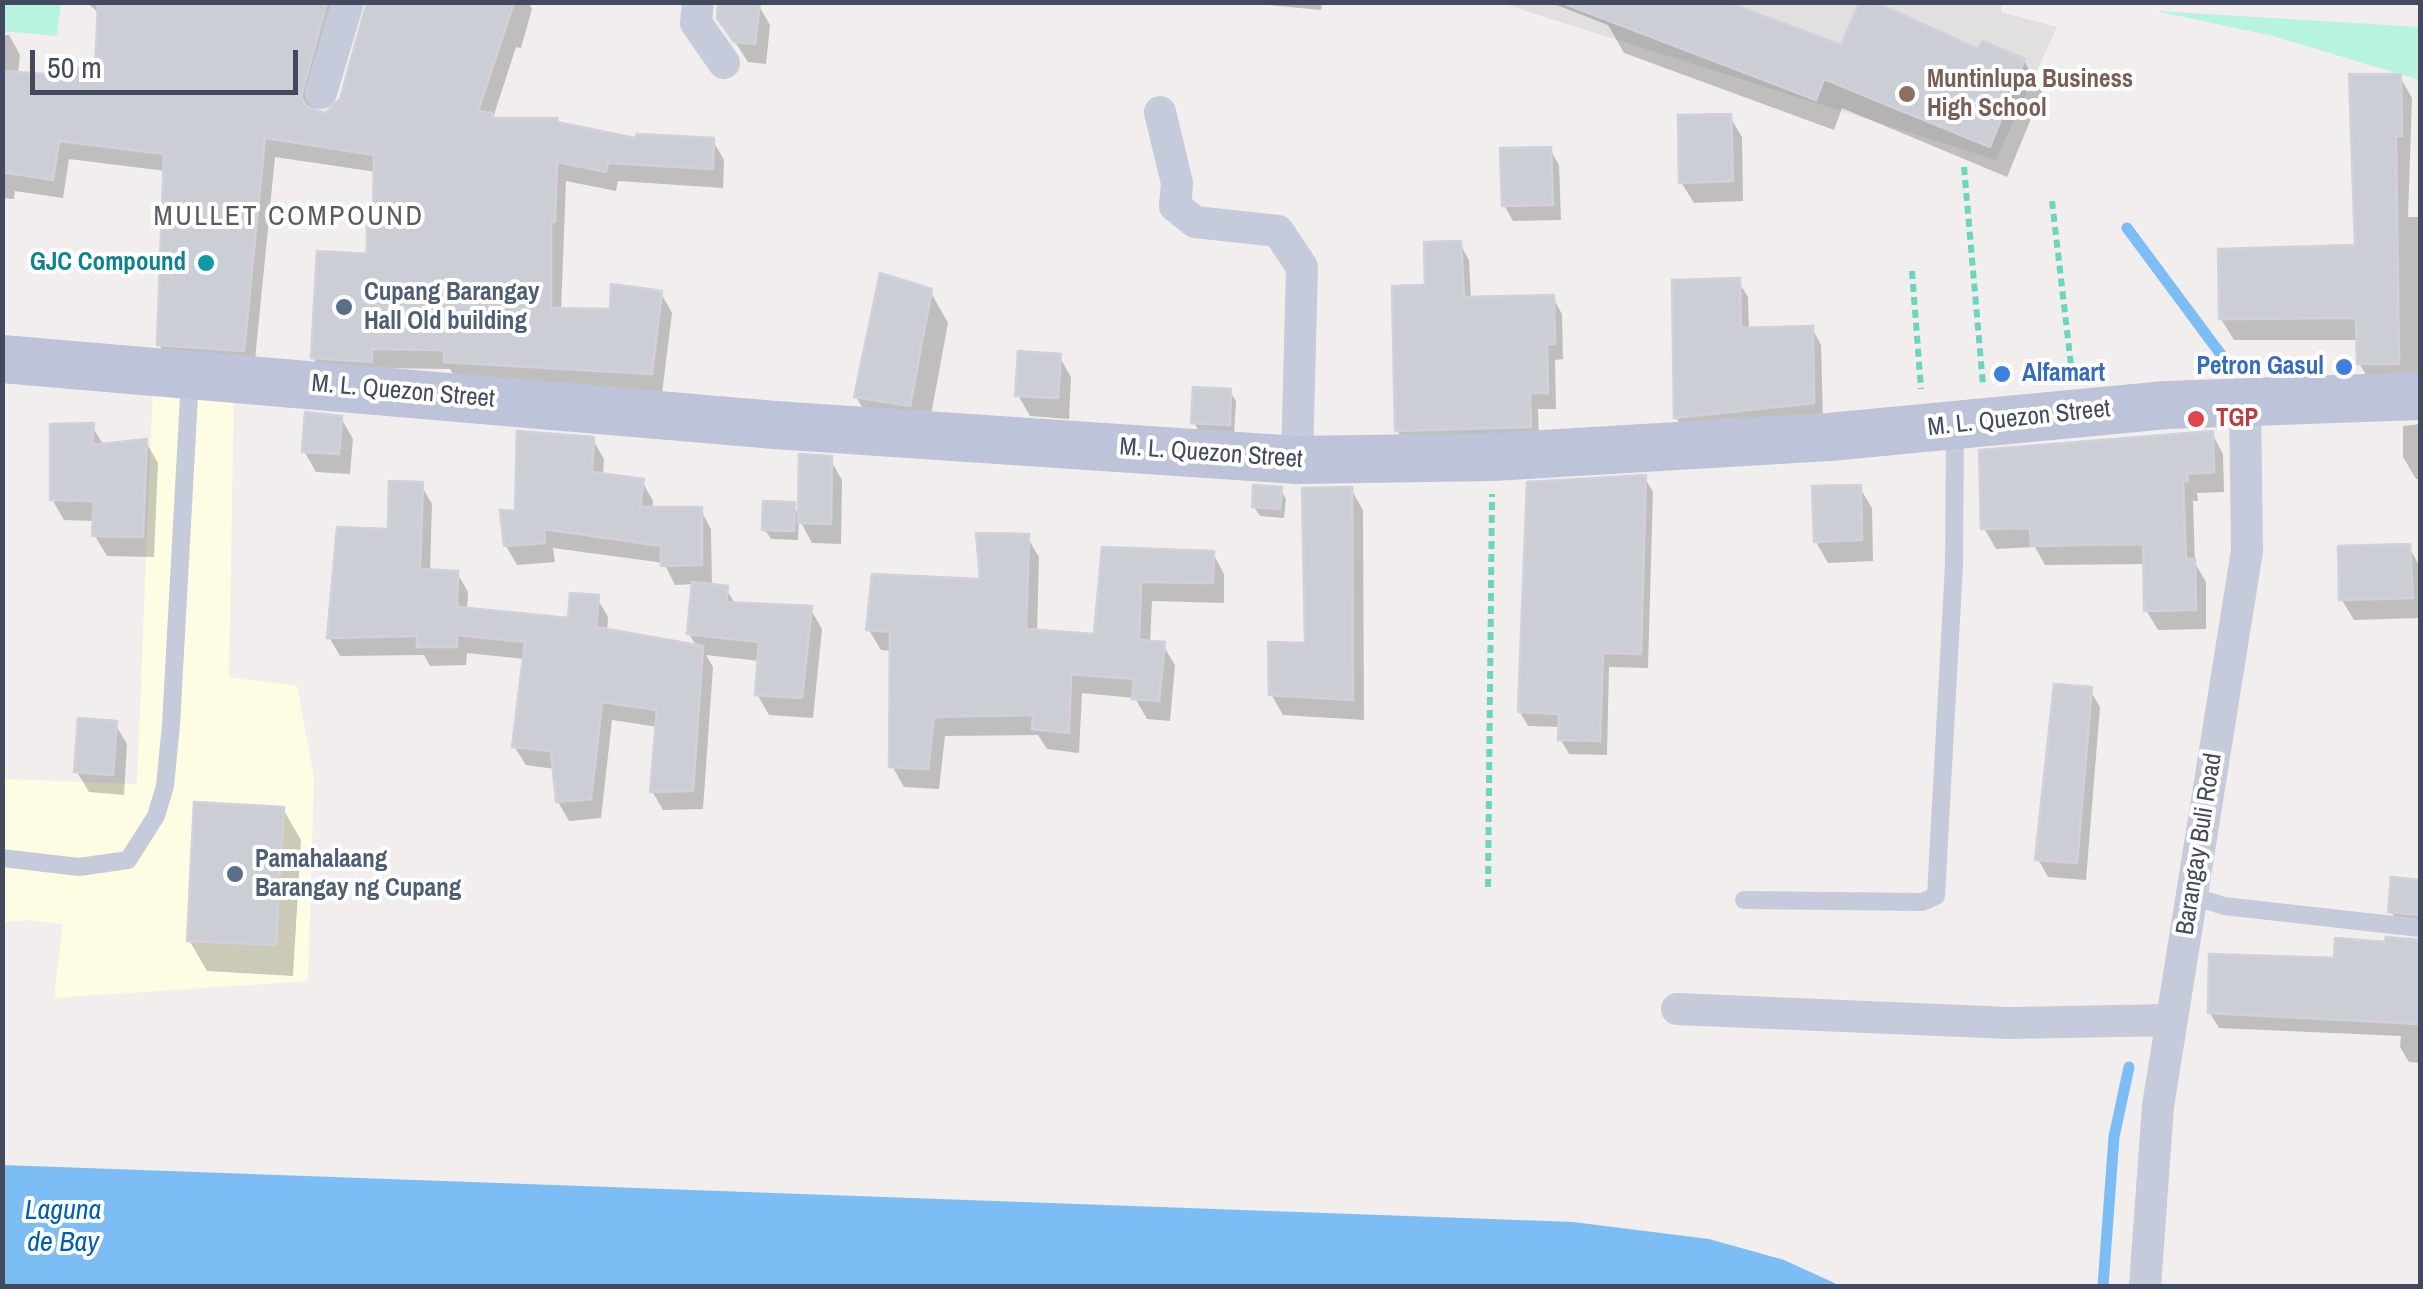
<!DOCTYPE html>
<html>
<head>
<meta charset="utf-8">
<style>
  body { margin:0 }
  #map { position:relative; width:2423px; height:1289px; overflow:hidden; background:#f1eeed; font-family:"Archivo Narrow",sans-serif }
  canvas { display:block }
  .frame { position:absolute; inset:0; border:5px solid #434a5d; pointer-events:none }
  .scale { position:absolute; left:30px; top:50px; width:268px; height:45px; box-sizing:border-box; border:5px solid #434a5d; border-top:0; padding-left:12px; font-size:30px; line-height:35px; white-space:nowrap; color:#434a5d; -webkit-text-stroke:8px #fff; paint-order:stroke }
</style>
</head>
<body>
<div id="map">
<canvas width="2423" height="1289"></canvas>
<div class="frame"></div>
<div class="scale">50 m</div>
</div>
<script>
const context = document.querySelector('canvas').getContext('2d');
context.lineJoin = 'round';
function paint(path, color) { context.fillStyle = color; context.fill(path, 'evenodd'); }
const poly = rows => new Path2D(rows.map(r => 'M' + r).join(''));
function stroke(path, color, width, dash) { context.strokeStyle = color; context.lineWidth = width; context.lineCap = dash ? 'butt' : 'round'; context.setLineDash(dash || []); context.stroke(path); }
function drawText(font, color, halo, rows, align = 'center') {
  context.font = font + ' "Archivo Narrow",sans-serif'; context.lineWidth = 8; context.setLineDash([]); context.textBaseline = 'middle'; context.strokeStyle = halo; context.fillStyle = color; for (const [text, x, y, turn = 0] of rows) {
    context.save(); context.translate(x, y); context.rotate((+turn || 0) * Math.PI / 180); context.textAlign = isNaN(turn) ? turn : align; if (halo) context.strokeText(text, 0, 0); context.fillText(text, 0, 0); context.restore();
  }
}
const commercial = poly([
  [153,386,234,389,229,677,297,686,314,777,308,981,54,998,63,924,26,920,6,922,3,927,3,779,137,784]
]);
const education = poly([
  [1511,2,2001,2,2001,12,2057,27,1996,160,1510,6]
]);
const green = poly([
  [3,2,61,3,57,36,3,31],
  [2156,11,2420,27,2420,80,2273,36]
]);
const water = poly([
  [3,1165,1573,1222,1709,1239,1784,1260,1841,1286,3,1286]
]);
const shadow = poly([
  [86,2,353,2,339,16,313,114,328,115,342,101,369,2,528,2,532,9,521,48,516,47,492,121,558,125,636,141,713,141,724,160,723,188,618,181,616,191,566,181,561,311,612,311,661,293,672,313,662,393,457,381,450,369,382,368,325,377,313,357,369,257,376,172,275,157,254,370,171,364,159,344,166,171,69,159,63,198,15,191,14,199,2,198,2,35,9,35,20,55,18,74,75,78,97,73,99,13],
  [1236,2,1322,2,1321,10],
  [1549,2,1718,2,1843,48,1980,53,2024,61,2042,92,2007,177,1842,108,1834,130,1624,53,1608,25],
  [758,4,770,25,766,64,748,62,719,17],
  [2400,77,2412,98,2408,217,2420,217,2420,391,2372,385,2359,363,2359,340,2234,340,2221,319,2358,247],
  [1730,117,1742,137,1743,201,1694,203,1681,182],
  [1550,149,1559,165,1561,220,1513,221,1504,205],
  [1460,244,1469,260,1471,299,1553,298,1562,314,1563,359,1555,360,1556,409,1538,409,1539,443,1407,447,1397,430,1427,288],
  [1738,281,1748,297,1749,331,1812,328,1821,345,1823,419,1686,434,1676,417],
  [930,291,948,323,927,437,875,428,856,397],
  [1059,356,1071,377,1069,419,1030,416,1018,395],
  [1230,392,1236,401,1234,434,1199,432,1194,422],
  [341,418,353,439,350,474,316,472,304,451],
  [2420,424,2420,479,2416,479,2403,457,2403,426],
  [92,426,104,446,146,442,158,463,154,557,107,556,95,536,95,521,64,520,52,499],
  [2212,433,2223,454,2224,492,2197,493,2198,501,2193,501,2195,563,2206,582,2206,629,2158,630,2146,610,2146,564,2045,565,2035,547,1996,549,1984,528],
  [593,440,604,459,603,476,642,481,653,501,652,510,700,509,711,529,712,587,726,589,736,605,810,608,822,629,813,718,769,715,757,694,760,661,706,655,713,667,703,809,663,810,652,791,658,727,612,720,601,818,569,821,558,802,555,769,526,765,514,746,525,659,467,653,466,665,430,666,424,655,340,656,329,637,421,485,432,504,430,572,457,573,468,592,467,610,571,621,597,598,608,617,607,632,697,647,689,634,695,584,675,585,664,563,553,548,555,562,517,565,506,546,517,513],
  [830,459,842,480,841,544,812,543,799,519,798,540,771,539,765,530,793,505,801,518],
  [1645,478,1653,492,1648,668,1609,667,1607,755,1569,754,1561,740,1561,727,1528,726,1520,712],
  [1860,488,1872,508,1873,561,1828,563,1816,542],
  [1280,489,1286,499,1284,518,1260,516,1254,507],
  [1351,489,1363,510,1364,720,1283,715,1271,694,1307,645],
  [1027,537,1039,557,1037,633,1097,636,1104,549,1213,553,1224,574,1224,603,1152,601,1150,643,1163,645,1175,665,1170,721,1147,719,1135,698,1082,693,1079,753,1047,749,1038,735,945,736,939,789,904,787,892,766,892,651,881,650,869,630,982,582],
  [2409,547,2420,567,2420,618,2354,620,2342,600],
  [2090,690,2100,707,2086,880,2048,877,2038,859],
  [115,724,127,744,124,795,89,792,77,772],
  [283,809,301,840,293,976,207,971,189,940],
  [2394,880,2420,882,2420,930,2400,927,2391,911],
  [2337,940,2420,942,2420,1063,2409,1062,2400,1047,2401,1036,2219,1028,2210,1013,2336,960]
]);
const stream = poly([
  [2127,228,2231,368],
  [2103,1286,2114,1137,2129,1067]
]);
const building = poly([
  [105,2,327,2,301,97,307,107,325,113,340,99,367,2,514,2,478,111,492,113,492,118,557,118,557,122,635,138,637,134,714,138,713,169,608,163,606,172,557,162,555,222,551,222,551,308,610,309,611,284,662,291,652,374,444,362,444,350,372,349,372,362,311,358,317,251,367,254,367,219,373,219,374,155,265,138,244,351,157,345,164,154,59,141,53,180,2,172,2,71,73,76,74,67,95,70,98,5,105,2],
  [718,2,760,2,755,44,734,42,717,18,718,2],
  [1560,2,1726,2,1841,45,1860,2,1874,2,1978,49,1982,41,2025,59,1990,147,1824,79,1816,100,1560,2],
  [2349,74,2401,74,2402,136,2396,136,2399,364,2357,364,2356,318,2219,319,2218,249,2355,245,2349,74],
  [1731,114,1733,181,1679,183,1678,115,1731,114],
  [1551,147,1553,205,1502,206,1500,148,1551,147],
  [1461,241,1464,297,1554,295,1555,344,1547,344,1548,393,1530,393,1531,427,1395,431,1392,286,1425,285,1424,242,1461,241],
  [880,273,932,289,910,406,854,397,880,273],
  [1740,278,1741,328,1813,326,1814,403,1674,418,1672,280,1740,278],
  [1018,351,1061,354,1058,398,1015,396,1018,351],
  [1193,387,1231,389,1230,425,1191,423,1193,387],
  [305,412,342,416,339,454,302,452,305,412],
  [94,423,92,445,147,439,143,537,92,536,94,501,50,500,50,424,94,423],
  [517,431,594,437,592,472,644,479,640,507,702,507,702,565,661,566,661,546,544,529,545,543,504,546,500,510,515,511,517,431],
  [2213,431,2214,472,2187,474,2188,481,2183,481,2186,559,2195,559,2196,610,2144,611,2143,544,2031,546,2030,528,1981,529,1979,450,2213,431],
  [799,454,832,456,831,524,798,523,799,454],
  [1646,475,1641,654,1603,653,1600,741,1558,740,1559,714,1518,712,1527,482,1646,475],
  [389,481,423,482,420,569,458,571,457,607,568,618,570,593,599,595,596,627,703,646,693,791,650,792,657,710,602,702,591,799,556,802,551,751,512,747,525,642,457,635,457,647,417,647,417,636,327,638,337,527,388,529,389,481],
  [1253,485,1282,487,1280,509,1252,507,1253,485],
  [1861,485,1862,540,1814,542,1812,486,1861,485],
  [1352,487,1353,700,1269,695,1268,642,1305,643,1302,488,1352,487],
  [763,501,795,502,794,531,762,530,763,501],
  [976,533,1029,534,1026,629,1094,634,1102,547,1214,551,1213,583,1141,582,1139,640,1165,642,1159,701,1132,699,1134,679,1071,674,1069,733,1032,729,1033,715,934,717,928,769,889,767,890,632,866,630,872,574,980,579,976,533],
  [2410,544,2413,598,2339,600,2338,546,2410,544],
  [692,582,728,586,726,602,812,606,802,698,755,695,759,642,687,634,692,582],
  [2054,684,2092,687,2077,863,2035,860,2054,684],
  [78,718,117,721,113,775,74,772,78,718],
  [194,802,284,807,276,945,187,941,194,802],
  [2391,877,2420,880,2420,915,2388,912,2391,877],
  [2386,937,2420,940,2420,1024,2208,1013,2209,954,2334,958,2335,938,2385,942,2386,937]
]);
const path = poly([
  [1964,167,1983,385],
  [2052,201,2072,374],
  [1912,271,1921,389],
  [1488,887,1492,494]
]);
const lane = poly([
  [2,858,79,867,128,860,156,816,165,786,171,725,190,378],
  [2192,896,2224,906,2420,928],
  [1744,900,1922,902,1936,896,1954,565,1955,427]
]);
const street = poly([
  [698,2,696,23,724,63],
  [321,93,348,2],
  [1160,112,1177,183,1175,206,1195,222,1278,231,1302,267,1297,460],
  [1677,1009,2010,1023,2171,1020],
  [2145,1286,2158,1106,2247,551,2245,401]
]);
const secondary = poly([
  [2,359,775,425,1297,460,1492,457,1829,437,2166,405,2420,396]
]);
const markers = [
  [1907,94,10,"#8d6e63"],
  [206,263,10,"#0f9aa8"],
  [344,307,10,"#5c6f8a"],
  [2344,367,10,"#3f7fe0"],
  [2002,374,10,"#3f7fe0"],
  [2196,419,10,"#e0444e"],
  [235,874,10,"#5c6f8a"]
];
const educationNames = [
  ["Muntinlupa Business",1927,80],
  ["High School",1927,109]
];
const cultureNames = [
  ["GJC Compound",186,263]
];
const serviceNames = [
  ["Cupang Barangay",364,293],
  ["Hall Old building",364,322],
  ["Pamahalaang",255,860],
  ["Barangay ng Cupang",255,889]
];
const shopNames = [
  ["Petron Gasul",2324,367],
  ["Alfamart",2022,374,"left"]
];
const streetNames = [
  ["M. L. Quezon Street",403,392,5],
  ["M. L. Quezon Street",2019,419,-6],
  ["M. L. Quezon Street",1211,454,4],
  ["Barangay Buli Road",2200,844,-81]
];
const healthNames = [
  ["TGP",2216,419]
];
const neighbourhoodNames = [
  ["MULLET COMPOUND",289,217]
];
const waterNames = [
  ["Laguna",63,1211],
  ["de Bay",63,1243]
];
paint(commercial, '#fefde4');
paint(education, '#e2dfdf');
paint(green, '#b6f4de');
paint(water, '#7dbdf6');
paint(shadow, '#0003');
stroke(stream, '#7dbdf6', 11);
paint(building, '#ccced6');
stroke(building, '#d0d1da', 2.5);
stroke(path, '#6ad6bd', 6, [8, 5]);
stroke(lane, '#c5cbda', 18);
stroke(street, '#c5cbda', 32);
stroke(secondary, '#bdc3d9', 48);
for (const [x, y, r, color] of markers) { const dot = new Path2D(); dot.arc(x, y, r, 0, 2 * Math.PI); context.fillStyle = color; context.fill(dot); stroke(dot, '#fff', 4); }
drawText('bold 25px', '#785e54', '#fff', educationNames, 'left');
drawText('bold 25px', '#0d838f', '#fff', cultureNames, 'right');
drawText('bold 25px', '#4e5e75', '#fff', serviceNames, 'left');
drawText('bold 25px', '#366cbe', '#fff', shopNames, 'right');
drawText('25px', '#434a5d', '#fff', streetNames);
drawText('bold 25px', '#be3a42', '#fff', healthNames, 'left');
context.letterSpacing = '2.5px';
drawText('28px', '#595b63', '#fff', neighbourhoodNames);
context.letterSpacing = '0px';
drawText('italic 28px', '#005fb4', '#fff', waterNames);
</script>
</body>
</html>
